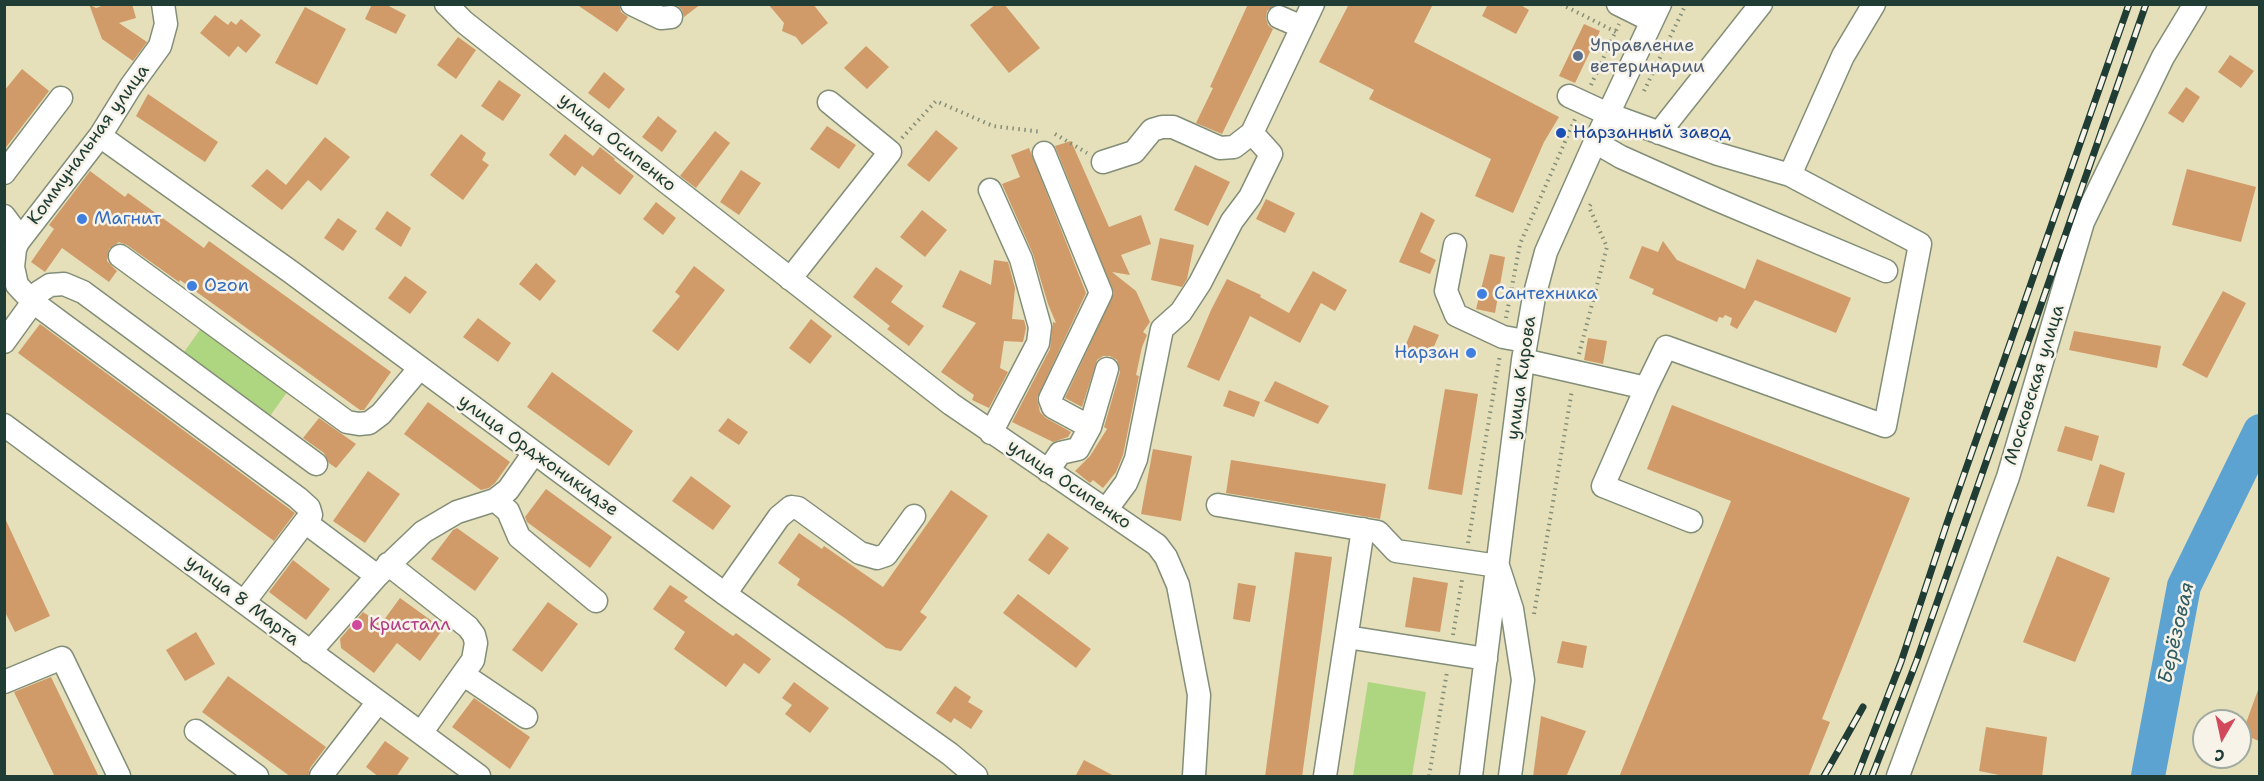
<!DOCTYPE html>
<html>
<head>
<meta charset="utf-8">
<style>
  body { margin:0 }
  #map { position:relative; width:2264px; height:781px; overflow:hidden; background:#e5dfba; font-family:"Shantell Sans",sans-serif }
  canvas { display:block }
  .frame { position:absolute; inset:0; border:6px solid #1f3d34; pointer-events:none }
  .north { position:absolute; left:2192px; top:709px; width:60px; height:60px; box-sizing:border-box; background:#f7f3e8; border:2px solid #a1aaa0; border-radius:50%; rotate:189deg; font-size:16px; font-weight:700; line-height:24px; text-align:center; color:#1f3d34 }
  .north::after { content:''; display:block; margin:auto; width:21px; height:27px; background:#d1495b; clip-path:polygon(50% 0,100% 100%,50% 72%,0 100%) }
</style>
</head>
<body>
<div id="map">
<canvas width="2264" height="781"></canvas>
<div class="frame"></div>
<div class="north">С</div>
</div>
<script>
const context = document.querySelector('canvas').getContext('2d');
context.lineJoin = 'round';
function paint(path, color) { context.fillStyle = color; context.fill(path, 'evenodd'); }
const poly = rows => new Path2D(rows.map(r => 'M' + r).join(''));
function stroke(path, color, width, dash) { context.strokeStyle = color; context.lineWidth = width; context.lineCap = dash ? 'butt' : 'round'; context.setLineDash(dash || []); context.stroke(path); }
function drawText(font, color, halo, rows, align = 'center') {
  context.font = font + ' "Shantell Sans",sans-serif'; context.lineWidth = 5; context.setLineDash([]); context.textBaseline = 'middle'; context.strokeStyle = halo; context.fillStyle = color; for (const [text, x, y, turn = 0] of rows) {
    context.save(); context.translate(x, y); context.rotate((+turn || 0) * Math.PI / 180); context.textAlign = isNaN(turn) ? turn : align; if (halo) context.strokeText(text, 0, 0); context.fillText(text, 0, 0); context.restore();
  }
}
const green = poly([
  [204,324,290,388,270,416,263,416,182,355],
  [1368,682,1426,692,1412,776,1353,776]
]);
const river = poly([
  [2148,776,2184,586,2260,431]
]);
const building = poly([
  [89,4,96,8,107,4,132,4,136,18,119,23,147,42,133,61,102,39],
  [372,4,385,4,406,15,396,34,365,19],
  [576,4,619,4,621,12,628,17,617,32],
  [676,4,701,4,684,17,682,10],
  [768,4,813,4,828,23,802,45,796,37,782,31,784,23],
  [996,4,1004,4,1040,48,1009,73,970,25],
  [1248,4,1275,4,1267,11,1266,18,1268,25,1273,29,1222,134,1196,123,1213,88,1210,87],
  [1349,4,1433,4,1414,42,1559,117,1544,142,1513,213,1475,196,1491,159,1369,99,1374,90,1319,62],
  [1488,4,1519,4,1529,10,1516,34,1482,16],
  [305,7,346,29,317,85,275,63],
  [215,15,228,25,231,21,236,25,241,19,261,35,246,53,238,46,229,57,200,33],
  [1584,24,1600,31,1575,83,1559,76],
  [458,37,476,50,456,79,437,65],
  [866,46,889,67,867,89,844,68],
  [2230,55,2254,71,2241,88,2218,72],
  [22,69,49,91,4,150,4,91],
  [604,72,625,89,609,109,588,93],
  [499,80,521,95,503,121,481,106],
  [2186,87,2200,97,2183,123,2168,113],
  [148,94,218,142,205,162,136,116],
  [658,116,677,131,662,152,642,137],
  [827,126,856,145,839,169,810,149],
  [936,130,958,148,929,182,907,165],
  [715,131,730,143,696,188,680,176],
  [461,134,486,153,482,160,489,165,463,200,430,175],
  [565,134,593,156,600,147,615,159,614,160,634,176,620,195,582,166,575,176,549,155],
  [325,137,350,157,321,191,308,180,282,210,251,186,267,169,286,185],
  [1071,141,1109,227,1141,215,1151,244,1121,255,1130,275,1112,272,1136,291,1150,322,1143,332,1147,335,1142,347,1136,375,1139,376,1123,455,1116,472,1103,488,1093,480,1090,483,1075,471,1090,456,1107,429,1104,427,1120,372,1117,360,1110,356,1103,356,1097,360,1082,407,1065,398,1114,293,1055,146],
  [1029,148,1086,293,1037,398,1040,412,1046,418,1071,432,1068,437,1053,442,1012,422,1050,349,1053,322,1056,323,1048,304,1033,254,1002,184,1020,177,1011,155],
  [1195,165,1230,182,1208,226,1174,210],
  [2187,169,2256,187,2241,242,2172,225],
  [741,170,761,183,739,215,720,202],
  [90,171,125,197,128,193,204,248,209,241,391,372,364,410,360,410,180,280,179,282,127,245,119,242,109,249,107,261,117,271,109,282,62,248,45,272,31,262,54,229,49,225],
  [1266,199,1295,213,1285,233,1256,219],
  [656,202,676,218,663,235,643,219],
  [922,210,947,230,925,257,900,237],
  [387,211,411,228,401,247,375,229],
  [1421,212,1435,220,1420,252,1436,260,1430,274,1399,262],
  [338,218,357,231,343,251,324,238],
  [1160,238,1194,245,1187,279,1182,287,1151,280],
  [1663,241,1677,260,1745,289,1757,259,1851,298,1836,333,1755,300,1737,329,1730,325,1732,318,1725,315,1723,318,1719,317,1717,322,1652,294,1654,289,1629,278,1642,246,1658,252],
  [1490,254,1505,257,1495,313,1476,309],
  [994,260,1008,262,1015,288,1012,319,1024,320,1026,328,1023,342,1004,341,1000,368,1008,372,989,408,972,400,974,395,941,372,976,323,942,307,960,270,991,285],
  [536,263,556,281,540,301,519,284],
  [694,266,725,290,678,351,652,331,680,296,675,292],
  [876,267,903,286,891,302,924,326,909,346,887,329,890,326,853,297],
  [1313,271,1347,290,1335,311,1321,303,1300,343,1250,316,1219,381,1187,367,1211,310,1227,279,1261,295,1260,297,1289,313],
  [405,276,427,292,410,314,388,298],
  [2223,291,2246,303,2207,378,2182,365],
  [478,318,511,343,498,362,463,337],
  [811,319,832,336,810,364,789,348],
  [40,324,295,513,274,541,18,353],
  [1414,325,1439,335,1428,360,1404,349],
  [2074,331,2161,346,2157,368,2069,350],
  [1588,338,1607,341,1603,364,1584,360],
  [552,372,633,431,609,466,527,407],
  [1275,381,1329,406,1318,424,1264,401],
  [1445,389,1478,394,1462,495,1428,489],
  [1229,390,1260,402,1254,417,1223,406],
  [428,402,510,462,495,483,489,488,481,490,404,434],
  [1672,405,1910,498,1822,719,1830,722,1808,777,1619,777,1731,501,1647,469],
  [319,418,356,444,336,468,329,463,324,453,303,438],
  [728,418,748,432,739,445,718,431],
  [2065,426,2099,436,2092,461,2057,451],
  [1153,449,1192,456,1181,521,1141,514],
  [1231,460,1386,484,1380,519,1226,493],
  [2100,464,2125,473,2114,513,2087,506],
  [368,471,400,494,365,543,333,521],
  [691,476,731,506,713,530,672,501],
  [546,489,612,537,590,568,527,522,525,517],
  [951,490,988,516,920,612,927,617,901,651,886,648,846,619,797,585,800,579,778,563,799,533,822,549,824,546,883,587],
  [4,516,50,616,15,632,4,610],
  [457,528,499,558,475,591,431,559,453,530],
  [1048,533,1069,548,1049,575,1028,560],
  [1295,552,1332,557,1302,777,1265,777],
  [2057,556,2110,578,2075,662,2023,642],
  [293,560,330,589,306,620,269,592],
  [1413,577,1448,583,1440,632,1405,627],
  [1238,583,1256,586,1250,622,1233,619],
  [670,585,688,597,684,601,733,636,736,633,771,659,759,674,744,663,726,687,674,649,685,632,653,609],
  [1018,594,1091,649,1076,668,1003,613],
  [400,598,443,629,420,661,397,643,374,673,341,648,340,639,363,612,381,624],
  [548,602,578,624,542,672,512,650],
  [196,632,215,664,185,681,166,650],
  [1562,641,1587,646,1583,668,1557,663],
  [228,676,326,747,310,768,308,777,291,777,202,712],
  [51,677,99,777,55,777,14,692],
  [794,682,829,708,810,733,785,714,792,705,782,698],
  [955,686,971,697,968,702,983,711,971,729,954,718,951,723,936,713],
  [2258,690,2259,690,2259,741,2242,734],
  [474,698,530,737,510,769,452,727],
  [1541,716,1586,731,1566,777,1533,777],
  [1986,727,2047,737,2042,777,2009,777,1979,771],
  [385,741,409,758,396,777,379,777,366,767],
  [1084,760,1116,777,1075,777]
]);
const path = poly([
  [1561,4,1616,32],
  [1591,85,1619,24],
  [1644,91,1686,4],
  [1055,134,1087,153],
  [902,138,936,101,993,126,1042,132],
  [1506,318,1520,244,1575,119],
  [1579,354,1607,247,1589,207,1591,204],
  [1468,543,1500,355],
  [1534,614,1572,390],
  [1453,635,1462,580],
  [1429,776,1447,672]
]);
const minor = poly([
  [446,4,464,22,664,180,951,404,1157,545,1166,557,1178,585,1199,695,1194,776],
  [632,4,661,18,671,17],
  [1618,4,1652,21],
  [1279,17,1302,27],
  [1569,96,1608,114,1718,154,1790,175,1843,56,1874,4],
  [1659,133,1761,4],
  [100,136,291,272,725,594,950,754,976,776],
  [1595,142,1621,157,1713,198,1886,271],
  [1044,153,1101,293,1050,399,1053,407,1090,427],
  [1103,162,1134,152,1152,130,1162,127,1173,127,1220,148,1234,147,1252,133,1313,4],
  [4,173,61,98],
  [990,190,1021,259,1040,327,1038,343,991,433],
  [4,216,13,228,18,242],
  [1455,245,1446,291,1456,315,1503,337,1525,341],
  [120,256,347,422,359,424,369,423,381,414,419,369],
  [790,279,890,152,829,102],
  [4,342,33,302,17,285,13,267,15,249,18,242,100,136,131,86,160,46,166,24,163,4],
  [1523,360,1646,388],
  [4,425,479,776],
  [316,464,83,292,64,284,50,285,39,292,33,302,298,498,309,508,311,515,305,522,377,576],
  [1048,471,1060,453,1078,449,1090,427,1107,369],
  [495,500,508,511,519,537,596,601],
  [1218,505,1378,532,1396,551,1498,566,1512,609,1523,680,1510,776],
  [1106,510,1126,483,1136,459,1162,329,1181,312,1200,283,1232,221,1250,197,1271,154,1252,133],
  [1691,521,1603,486,1646,388,1666,347,1885,426,1920,244,1790,175],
  [388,564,468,627,474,635,476,643,473,660,421,733],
  [725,594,779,517,791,507,798,508,860,553,877,558,886,555,914,516],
  [244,602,305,522],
  [1347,637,1486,659],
  [310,652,377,576,423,532,457,512,495,500,508,490,534,453],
  [464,675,526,717],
  [4,682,62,658,119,776],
  [196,731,257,776],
  [321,776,378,702],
  [1325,776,1363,529],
  [1471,776,1523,360,1534,297,1546,252,1595,142,1660,4],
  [1898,776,2008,477,2083,222,2163,57,2195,4]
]);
const rail = poly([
  [1824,776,1863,707],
  [1857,776,1901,662,1947,523,2129,4],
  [1872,776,1917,660,2146,4]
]);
const markers = [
  [1578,56,6,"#5c6f8a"],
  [1561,133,6,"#1a4fb4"],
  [82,219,6,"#3f7fe0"],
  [192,286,6,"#3f7fe0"],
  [1482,294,6,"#3f7fe0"],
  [1471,353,6,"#3f7fe0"],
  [357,625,6,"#d1479c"]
];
const serviceNames = [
  ["Управление",1590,46],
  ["ветеринарии",1590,67]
];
const transitNames = [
  ["Нарзанный завод",1573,133]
];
const streetNames = [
  ["улица Осипенко",617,143,39],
  ["Коммунальная улица",89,145,-54],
  ["улица Кирова",1522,378,-82],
  ["Московская улица",2035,385,-73],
  ["улица Орджоникидзе",538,456,36],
  ["улица Осипенко",1069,485,34],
  ["улица 8 Марта",242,601,37]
];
const shopNames = [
  ["Магнит",94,219],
  ["Ozon",204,286],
  ["Сантехника",1494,294],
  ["Нарзан",1459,353,"right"]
];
const hotelNames = [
  ["Кристалл",369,625]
];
const waterNames = [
  ["Берёзовая",2177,633,-77]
];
paint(green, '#aed57f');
stroke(river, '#5ca3d2', 34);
paint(building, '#d09b69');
stroke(minor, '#828e77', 25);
stroke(path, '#828e77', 4, [1.5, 4.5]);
stroke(minor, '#fff', 22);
stroke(rail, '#1f3d34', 7);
stroke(rail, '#f7f3e8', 4.5, [14]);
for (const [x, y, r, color] of markers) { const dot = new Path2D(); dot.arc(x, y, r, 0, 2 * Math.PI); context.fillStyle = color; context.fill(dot); stroke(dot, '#f7f3e8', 2); }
drawText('18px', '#4e5e75', '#f7f3e8', serviceNames, 'left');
drawText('18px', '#164399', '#f7f3e8', transitNames, 'left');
drawText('18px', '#1f3d34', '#f7f3e8', streetNames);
drawText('18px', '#366cbe', '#f7f3e8', shopNames, 'left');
drawText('18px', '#b23c85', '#f7f3e8', hotelNames, 'left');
drawText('italic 20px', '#315c63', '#f7f3e8', waterNames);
</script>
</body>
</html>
